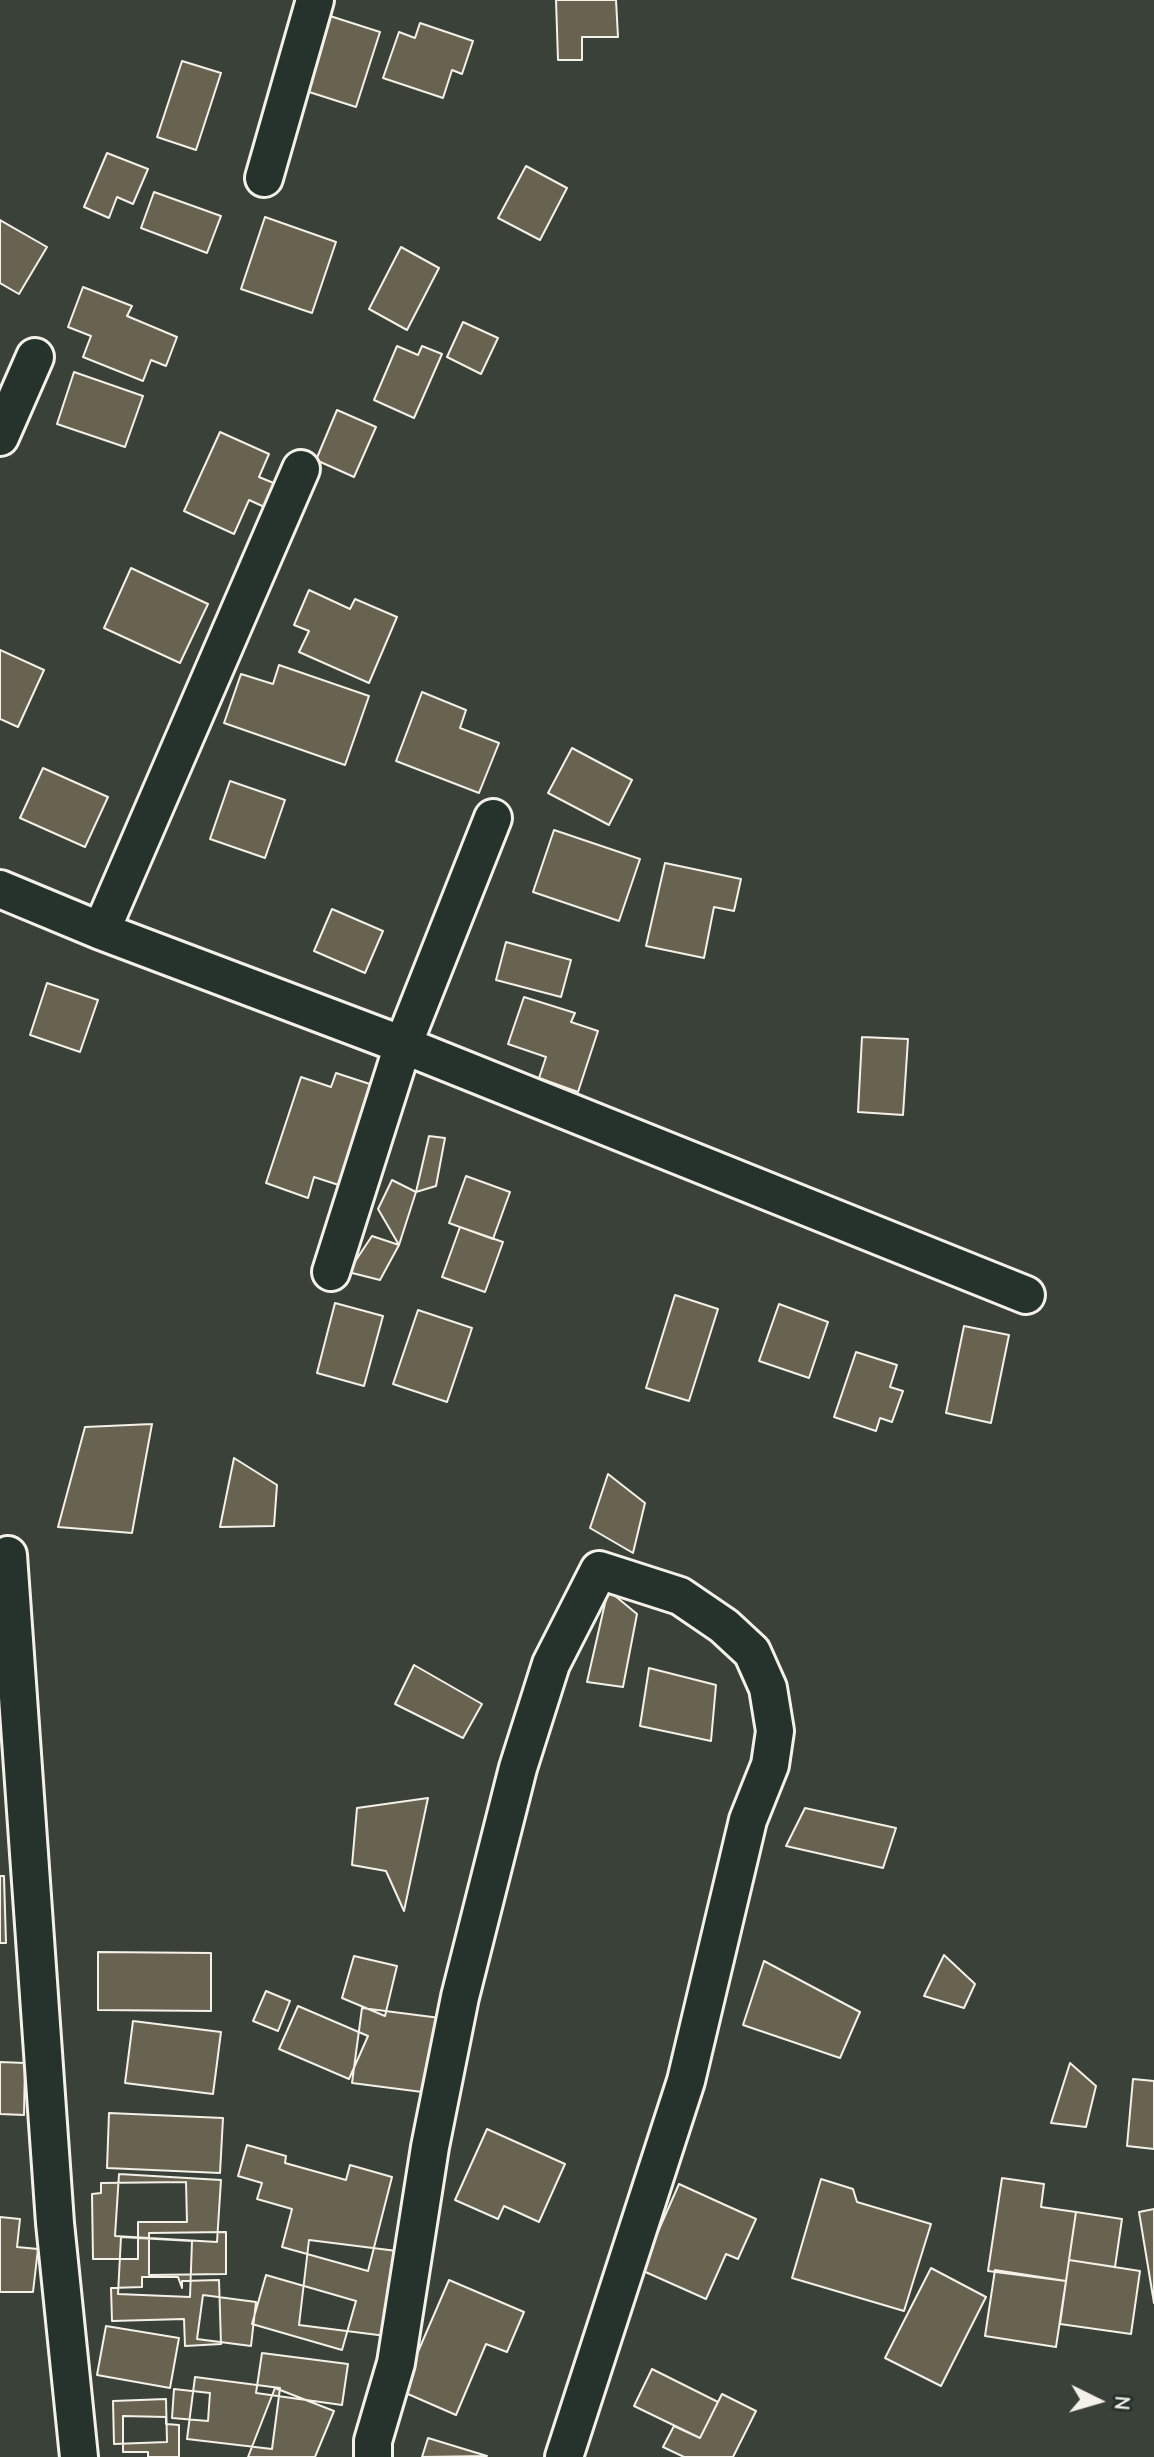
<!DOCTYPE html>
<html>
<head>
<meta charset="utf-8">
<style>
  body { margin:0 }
  #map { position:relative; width:1154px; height:2457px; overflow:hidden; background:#3a4138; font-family:"Comic Neue",sans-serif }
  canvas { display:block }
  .north { position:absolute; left:1058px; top:2361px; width:80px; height:80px; -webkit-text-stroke:6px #26332d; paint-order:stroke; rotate:95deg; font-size:22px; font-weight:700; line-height:32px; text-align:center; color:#f4f1e8 }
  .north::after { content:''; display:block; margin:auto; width:28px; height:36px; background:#f4f1e8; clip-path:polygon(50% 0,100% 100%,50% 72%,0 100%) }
</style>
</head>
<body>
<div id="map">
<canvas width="1154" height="2457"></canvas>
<div class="north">N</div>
</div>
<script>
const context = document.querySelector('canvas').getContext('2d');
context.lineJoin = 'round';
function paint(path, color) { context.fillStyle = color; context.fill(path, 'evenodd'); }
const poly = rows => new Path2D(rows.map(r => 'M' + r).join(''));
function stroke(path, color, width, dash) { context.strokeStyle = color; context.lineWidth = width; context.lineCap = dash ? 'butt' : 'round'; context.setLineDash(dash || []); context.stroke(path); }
const building = poly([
  [556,0,616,0,618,37,582,37,582,60,558,60,556,0],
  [330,16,380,32,356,107,306,91,330,16],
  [420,23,473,41,462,74,452,70,443,98,383,78,399,32,415,38,420,23],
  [182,61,221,73,196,150,157,137,182,61],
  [107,153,148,169,133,204,117,197,109,218,84,207,107,153],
  [526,166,567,188,540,240,498,218,526,166],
  [154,192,221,216,207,253,141,228,154,192],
  [265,217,336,242,312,313,241,289,265,217],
  [0,220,47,247,19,294,0,283,0,220],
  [401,247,439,268,407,330,369,309,401,247],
  [83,287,132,306,127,316,177,337,166,366,151,360,143,381,83,357,91,336,68,327,83,287],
  [463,322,498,338,481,374,447,357,463,322],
  [397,346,418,355,422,346,442,354,414,418,374,400,397,346],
  [74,372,143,396,125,447,57,424,74,372],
  [337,410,376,427,354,477,316,460,337,410],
  [220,432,269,454,259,477,281,486,271,510,249,500,234,534,184,511,220,432],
  [131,568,208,604,180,663,104,628,131,568],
  [309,590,350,609,355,599,397,617,369,683,299,652,309,631,294,625,309,590],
  [0,650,44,670,18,727,0,719,0,650],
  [279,665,369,696,345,765,224,723,241,674,273,684,279,665],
  [422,692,466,710,460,728,499,743,479,793,396,761,422,692],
  [572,748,632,780,609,825,548,793,572,748],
  [43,768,108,797,85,847,20,818,43,768],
  [230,781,285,800,265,858,210,839,230,781],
  [554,830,640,859,619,921,533,892,554,830],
  [665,863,741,879,734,911,714,907,704,958,646,946,665,863],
  [332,909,383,931,365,973,314,951,332,909],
  [506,942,571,960,561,997,496,980,506,942],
  [47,983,98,1000,80,1052,30,1035,47,983],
  [524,997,575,1013,571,1022,598,1031,578,1092,539,1078,546,1057,508,1044,524,997],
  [862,1037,908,1039,903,1115,858,1112,862,1037],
  [336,1073,382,1088,348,1188,314,1177,308,1198,266,1183,301,1077,331,1087,336,1073],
  [429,1136,445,1138,436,1186,416,1192,429,1136],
  [466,1176,510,1192,493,1239,449,1223,466,1176],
  [392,1180,416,1192,399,1245,378,1209,392,1180],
  [460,1227,503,1242,485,1292,442,1277,460,1227],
  [372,1236,399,1245,380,1280,348,1272,372,1236],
  [675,1295,718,1309,689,1401,646,1388,675,1295],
  [335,1303,383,1316,364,1386,317,1373,335,1303],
  [779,1304,828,1322,809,1378,759,1361,779,1304],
  [418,1310,472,1328,447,1402,393,1384,418,1310],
  [964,1326,1009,1335,991,1423,946,1413,964,1326],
  [856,1352,897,1365,890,1387,903,1391,892,1422,880,1418,876,1431,834,1417,856,1352],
  [152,1424,132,1533,58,1527,85,1427,152,1424],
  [234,1458,277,1485,274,1526,220,1527,234,1458],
  [608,1474,645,1503,633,1553,590,1528,608,1474],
  [608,1590,637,1614,623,1687,587,1682,608,1590],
  [414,1665,482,1704,463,1738,395,1704,414,1665],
  [649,1668,716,1685,711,1741,640,1726,649,1668],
  [428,1798,404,1911,386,1871,352,1865,357,1808,428,1798],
  [805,1808,896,1828,883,1868,786,1846,805,1808],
  [0,1876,4,1876,6,1943,0,1943,0,1876],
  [98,1952,211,1953,211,2011,98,2010,98,1952],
  [944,1955,975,1984,964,2008,924,1996,944,1955],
  [354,1956,397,1966,385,2016,342,1998,354,1956],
  [764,1961,860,2012,840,2058,743,2025,764,1961],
  [266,1991,290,2001,278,2031,253,2021,266,1991],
  [298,2006,368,2036,349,2079,279,2049,298,2006],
  [362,2008,440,2018,430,2093,352,2083,362,2008],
  [133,2021,221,2032,213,2094,125,2083,133,2021],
  [0,2062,25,2063,24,2115,0,2114,0,2062],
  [1070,2063,1096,2086,1086,2127,1051,2123,1070,2063],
  [1133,2079,1154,2081,1154,2149,1127,2146,1133,2079],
  [109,2113,223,2118,220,2173,107,2168,109,2113],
  [487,2129,565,2164,539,2222,504,2206,498,2219,455,2200,487,2129],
  [247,2145,286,2156,285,2163,346,2180,350,2165,392,2177,368,2271,282,2247,292,2209,257,2199,262,2183,238,2176,247,2145],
  [119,2174,221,2180,217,2242,115,2236,119,2174],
  [1002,2178,1044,2184,1041,2207,1076,2212,1066,2281,988,2271,1002,2178],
  [821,2179,853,2189,857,2202,931,2224,904,2311,792,2278,821,2179],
  [186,2182,187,2222,138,2222,138,2259,93,2259,92,2194,101,2193,101,2183,186,2182],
  [679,2184,756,2219,738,2259,726,2254,706,2299,641,2270,679,2184],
  [1154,2209,1154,2303,1139,2212,1154,2209],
  [1076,2212,1122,2219,1115,2267,1069,2260,1076,2212],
  [0,2217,20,2219,17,2247,38,2249,33,2292,0,2292,0,2217],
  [226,2232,226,2274,149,2275,149,2233,226,2232],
  [121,2237,192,2241,190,2297,118,2294,121,2237],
  [309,2240,405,2252,394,2337,299,2325,309,2240],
  [1069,2260,1140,2271,1131,2334,1060,2324,1069,2260],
  [931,2268,986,2297,941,2386,885,2358,931,2268],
  [995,2270,1066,2281,1056,2347,985,2336,995,2270],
  [266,2275,356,2301,342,2350,252,2324,266,2275],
  [142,2277,178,2277,182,2288,182,2281,219,2280,221,2344,185,2346,184,2319,112,2321,111,2288,142,2287,142,2277],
  [449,2280,524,2312,507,2352,486,2344,456,2415,401,2391,449,2280],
  [203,2295,256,2302,251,2346,197,2339,203,2295],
  [106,2326,179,2338,170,2388,97,2375,106,2326],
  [262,2353,348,2364,342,2405,256,2393,262,2353],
  [652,2369,718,2402,700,2438,634,2406,652,2369],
  [195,2377,280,2388,272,2449,187,2439,195,2377],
  [275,2388,334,2411,315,2457,248,2457,275,2388],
  [174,2389,210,2393,208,2421,172,2418,174,2389],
  [722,2394,756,2411,733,2457,684,2457,663,2447,674,2426,700,2438,722,2394],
  [166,2399,167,2442,114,2444,113,2401,166,2399],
  [123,2416,166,2417,166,2424,179,2425,179,2457,148,2457,148,2452,123,2452,123,2416],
  [428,2438,487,2456,422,2457,428,2438]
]);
const minor = poly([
  [264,178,315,0],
  [0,437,35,357],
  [0,889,101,931,403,1045,1026,1295],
  [101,931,301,469],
  [331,1272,403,1045,493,818],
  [8,1555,55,2223,79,2457],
  [373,2457,373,2441,396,2363,430,2147,460,1997,518,1768,551,1664,599,1570,680,1596,724,1626,752,1652,768,1688,775,1731,770,1765,748,1820,686,2081,564,2457]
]);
paint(building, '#686351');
stroke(building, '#f4f1e8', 2);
stroke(minor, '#f4f1e8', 42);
stroke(minor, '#26332d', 36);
</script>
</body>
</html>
